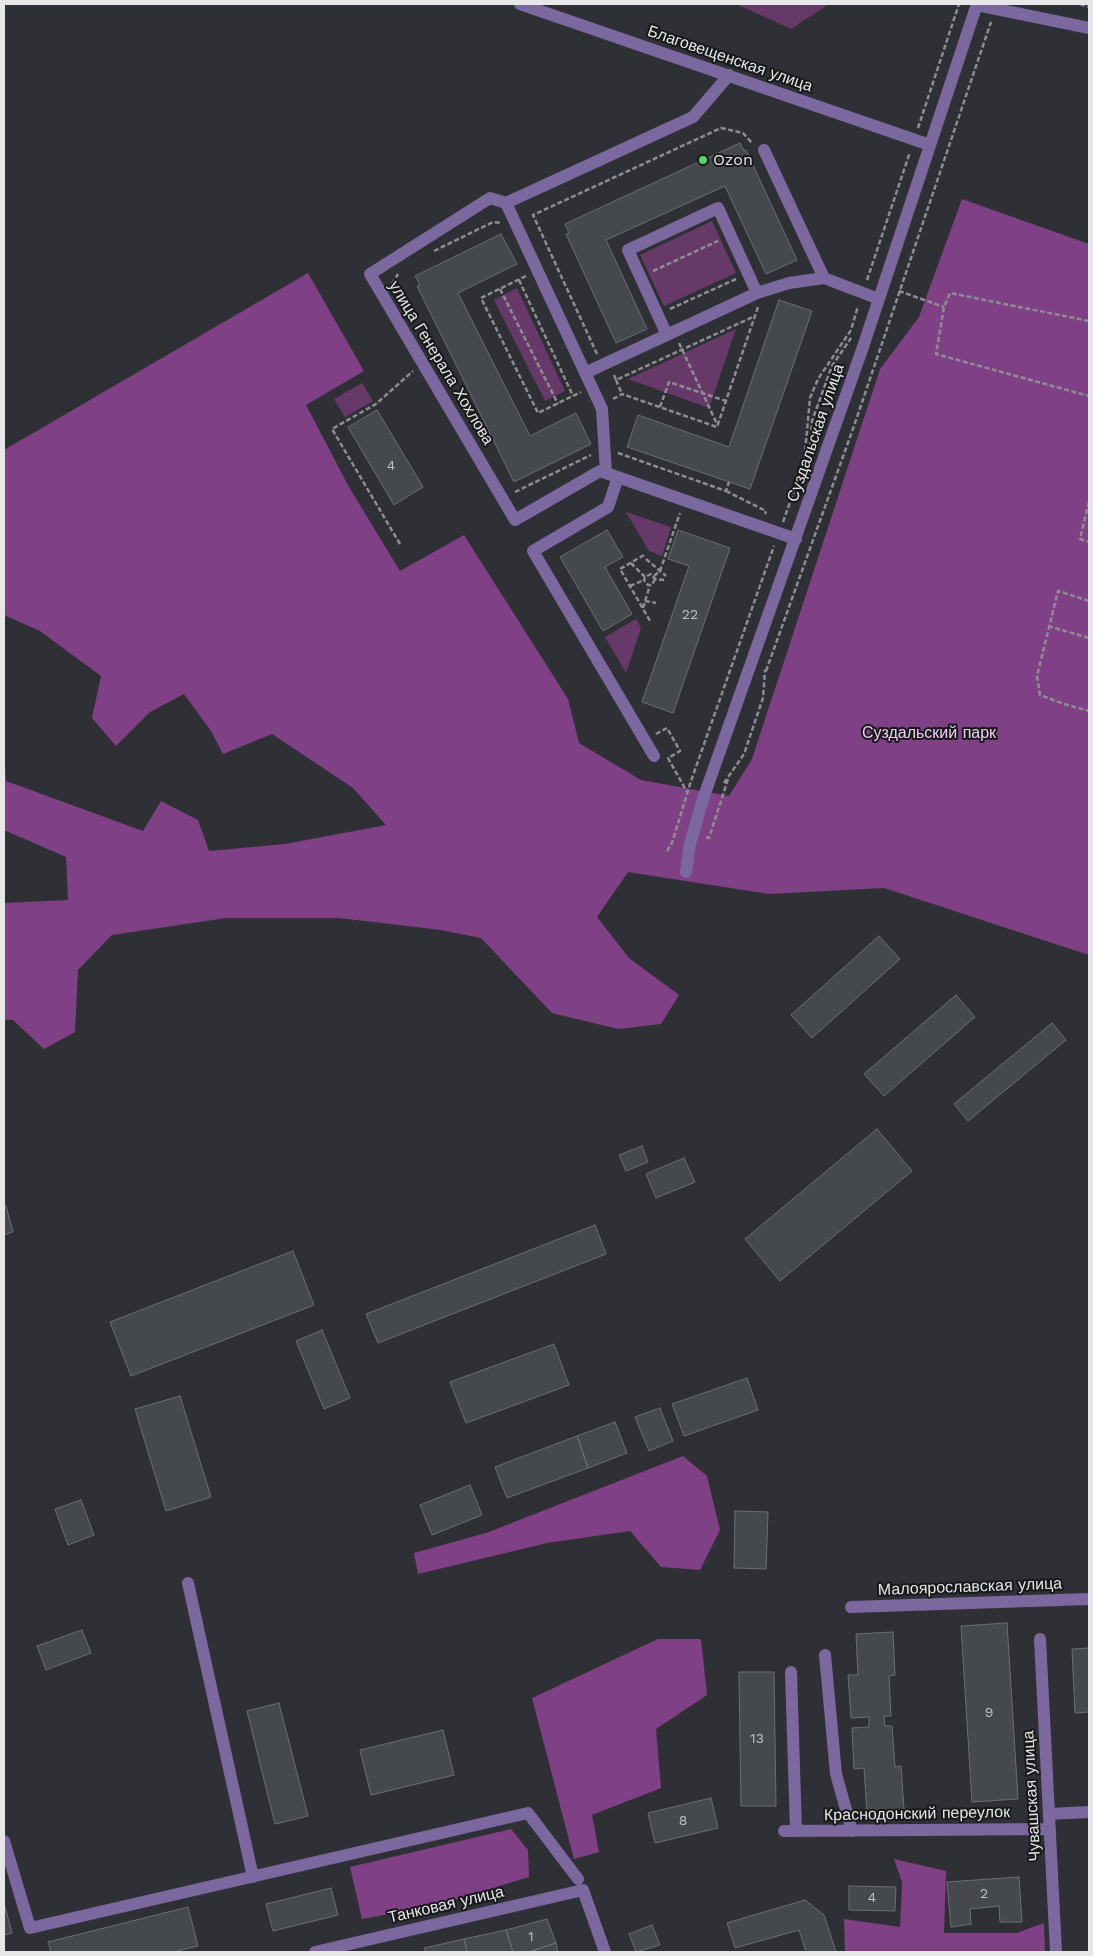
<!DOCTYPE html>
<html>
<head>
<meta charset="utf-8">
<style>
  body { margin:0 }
  #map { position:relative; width:1093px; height:1956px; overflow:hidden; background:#2f3035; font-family:"Work Sans",sans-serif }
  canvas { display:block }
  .frame { position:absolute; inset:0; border:5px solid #e7e7ea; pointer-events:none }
</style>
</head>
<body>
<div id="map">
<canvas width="1093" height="1956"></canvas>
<div class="frame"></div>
</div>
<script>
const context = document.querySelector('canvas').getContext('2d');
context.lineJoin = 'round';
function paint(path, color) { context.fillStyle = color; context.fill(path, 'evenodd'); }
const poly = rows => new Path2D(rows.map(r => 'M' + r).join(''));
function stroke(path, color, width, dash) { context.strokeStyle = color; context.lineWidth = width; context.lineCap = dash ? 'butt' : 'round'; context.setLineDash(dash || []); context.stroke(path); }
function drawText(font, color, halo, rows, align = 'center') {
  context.font = font + ' "Work Sans",sans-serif'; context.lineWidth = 4; context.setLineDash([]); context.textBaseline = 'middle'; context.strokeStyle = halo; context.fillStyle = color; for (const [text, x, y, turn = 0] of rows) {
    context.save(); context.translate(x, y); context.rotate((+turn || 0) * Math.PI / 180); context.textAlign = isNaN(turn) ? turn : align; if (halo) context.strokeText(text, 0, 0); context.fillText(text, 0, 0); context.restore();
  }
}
const green = poly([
  [736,4,829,4,791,29],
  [712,221,736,273,664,306,640,255],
  [517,288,565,391,545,401,494,300],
  [736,329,709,408,628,379],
  [362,383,373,401,345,417,334,399],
  [626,512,671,527,662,556,649,551],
  [636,619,641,628,626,673,605,637]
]);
const forest = poly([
  [962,199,1089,244,1089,955,884,888,769,894,628,872,597,917,629,958,679,995,661,1024,618,1029,552,1013,481,938,441,930,339,918,226,918,112,935,78,970,75,1032,44,1049,13,1020,4,1020,4,903,68,900,66,857,4,830,4,751,6,781,143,831,161,801,198,820,209,851,285,844,386,825,353,788,272,734,223,754,211,731,184,694,150,712,116,746,92,718,101,676,40,631,4,615,4,450,308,273,364,371,306,405,349,487,400,571,464,535,568,699,579,743,641,780,729,796,752,759,880,369,919,317],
  [683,1456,707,1476,720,1530,700,1570,661,1567,630,1531,547,1543,418,1574,414,1553,486,1533],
  [658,1639,701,1639,707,1695,656,1729,661,1788,592,1815,599,1852,574,1859,532,1698],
  [511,1829,528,1850,529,1877,438,1905,362,1919,350,1867],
  [894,1859,946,1871,944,1933,1017,1933,1044,1923,1045,1952,848,1952,845,1950,844,1919,900,1927,902,1882]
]);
const building = poly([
  [740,143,744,151,746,150,797,260,766,274,725,186,606,240,647,329,616,343,566,234,569,233,565,224,740,143],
  [501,234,517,264,458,293,530,436,576,413,591,444,514,482,417,286,420,285,415,276,501,234],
  [779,300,812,311,750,489,627,447,638,415,729,447,779,300],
  [377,410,423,487,394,505,348,427,377,410],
  [607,530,623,557,605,567,632,614,603,631,560,557,607,530],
  [678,530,730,548,673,713,642,702,689,566,668,559,678,530],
  [879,936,900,959,812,1038,791,1015,879,936],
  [956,995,975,1017,884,1096,864,1074,956,995],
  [1052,1023,1066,1040,968,1121,954,1104,1052,1023],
  [877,1129,912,1171,780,1281,745,1239,877,1129],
  [642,1146,648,1162,626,1171,619,1155,642,1146],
  [684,1158,695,1182,656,1198,646,1174,684,1158],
  [6,1206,13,1232,4,1235,4,1207,6,1206],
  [595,1225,606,1254,378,1343,366,1314,595,1225],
  [293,1251,314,1305,131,1376,110,1322,293,1251],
  [322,1330,350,1398,324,1409,296,1341,322,1330],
  [554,1344,569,1385,466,1423,450,1382,554,1344],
  [747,1378,758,1410,684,1436,672,1404,747,1378],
  [180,1396,211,1497,166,1511,135,1409,180,1396],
  [660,1408,673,1441,649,1451,635,1417,660,1408],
  [615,1422,627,1453,588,1468,577,1436,615,1422],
  [577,1436,588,1468,507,1498,495,1467,577,1436],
  [470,1485,482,1515,432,1535,420,1505,470,1485],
  [81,1500,94,1535,68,1545,55,1509,81,1500],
  [735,1511,768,1512,766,1569,734,1568,735,1511],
  [1007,1623,1018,1799,972,1802,961,1626,1007,1623],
  [82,1630,91,1653,46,1670,37,1646,82,1630],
  [893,1632,895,1675,889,1676,891,1716,884,1716,885,1726,892,1726,895,1767,901,1766,904,1810,867,1813,864,1768,854,1769,852,1728,869,1727,869,1717,851,1718,848,1675,858,1675,856,1634,893,1632],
  [1089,1648,1089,1712,1075,1713,1072,1649,1089,1648],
  [739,1672,774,1672,776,1806,741,1806,739,1672],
  [279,1703,308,1816,275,1824,247,1711,279,1703],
  [443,1730,454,1775,371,1795,360,1750,443,1730],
  [711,1798,718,1828,655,1843,648,1813,711,1798],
  [1019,1877,1022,1922,1000,1922,999,1906,970,1909,971,1924,951,1927,947,1882,1019,1877],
  [849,1886,896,1887,895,1911,849,1910,849,1886],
  [331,1888,338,1915,273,1931,266,1904,331,1888],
  [805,1900,824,1915,836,1952,806,1952,799,1930,735,1948,727,1923,805,1900],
  [4,1903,12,1933,4,1935,4,1903],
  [188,1907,198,1946,173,1952,51,1952,48,1942,188,1907],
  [547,1919,556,1943,528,1952,513,1952,506,1930,547,1919],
  [652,1925,660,1945,636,1952,629,1934,652,1925],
  [506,1930,513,1952,467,1952,464,1939,506,1930],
  [464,1939,467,1952,425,1952,424,1948,464,1939],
  [556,1943,558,1952,530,1952,556,1943]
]);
const path = poly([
  [1080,4,1089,7],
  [918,128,959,4],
  [434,251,493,222,502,223],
  [653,271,718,241],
  [526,276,481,298,538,413,581,392],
  [519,280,573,396],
  [867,280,910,152],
  [392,284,398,274],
  [500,289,558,404],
  [899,291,944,307],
  [670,309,736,279],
  [1089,321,950,293,944,307,936,354,1089,396],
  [679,343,717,424],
  [597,354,533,215,721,128,743,133,752,143],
  [614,375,616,380,755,316],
  [616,380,622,394],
  [613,399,622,394,717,427,758,307],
  [660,407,669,382,726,401],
  [618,453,726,491,729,482],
  [810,453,812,421,832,366,851,338],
  [726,491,766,511,765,514],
  [515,492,591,455],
  [1089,502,1080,539,1089,542],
  [783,522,804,463,810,398,818,379,851,330,858,306],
  [400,544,332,429,376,404,413,371],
  [644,555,620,569,650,621],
  [646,559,666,576],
  [631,563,645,577],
  [654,576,660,571,680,513],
  [655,579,652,585,648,585,644,580,645,577,651,574,655,579,664,580],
  [630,586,644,580],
  [645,601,656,603],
  [1089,601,1058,591,1037,676,1040,695,1064,704,1089,711],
  [643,608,650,585],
  [1048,626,1089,638],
  [766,671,854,426,991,22],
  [656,734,667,728,680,751,668,758,687,792],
  [724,783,744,754,763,698,765,670],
  [706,837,709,838,728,779],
  [667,851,672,843,691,781,774,546]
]);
const minor = poly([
  [520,4,930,145],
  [977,5,1089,28],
  [729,75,693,117,506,203,490,198,370,274,515,520,600,471,796,539],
  [764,150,824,278],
  [506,203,602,409,606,473],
  [667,335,628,250,718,208,757,293],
  [585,373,757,293,789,283,824,278,879,299],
  [618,477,608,507,533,551,654,756],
  [686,872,690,844,703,799,863,347,977,4],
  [188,1583,253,1877],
  [851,1607,1089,1599],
  [1040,1639,1056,1952],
  [825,1655,836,1774,852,1831],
  [791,1672,796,1831],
  [1049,1814,1089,1812],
  [784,1831,1050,1829],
  [4,1841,30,1928,528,1813,578,1879],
  [315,1952,583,1890,605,1952]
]);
const markers = [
  [703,160,5,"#5ad56e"]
];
const numberNames = [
  ["4",391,466],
  ["22",690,615],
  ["9",989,1713],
  ["13",757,1739],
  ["8",683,1821],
  ["2",984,1894],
  ["4",872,1898],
  ["1",531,1937]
];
const streetNames = [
  ["Благовещенская улица",730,59,19],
  ["улица Генерала Хохлова",441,363,59],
  ["Суздальская улица",816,433,-71],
  ["Малоярославская улица",970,1587,-2],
  ["Чувашская улица",1032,1796,-93],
  ["Краснодонский переулок",917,1814,-1],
  ["Танковая улица",446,1905,-13]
];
const poiNames = [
  ["Ozon",713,160]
];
const parkNames = [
  ["Суздальский парк",929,733]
];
paint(green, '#663969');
paint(forest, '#804085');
paint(building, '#45494d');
stroke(building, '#6b6f73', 1);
stroke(path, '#8e8e92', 2.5, [5, 2.5]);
stroke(minor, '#7b689f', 12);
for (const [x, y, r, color] of markers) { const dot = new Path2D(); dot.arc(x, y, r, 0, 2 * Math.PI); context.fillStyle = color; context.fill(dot); stroke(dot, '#17181a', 2); }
drawText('14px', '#bec0c3', null, numberNames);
drawText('16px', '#e7e7ea', '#17181a', streetNames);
drawText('16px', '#e7e7ea', '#17181a', poiNames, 'left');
drawText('16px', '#f2cef4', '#17181a', parkNames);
</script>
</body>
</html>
